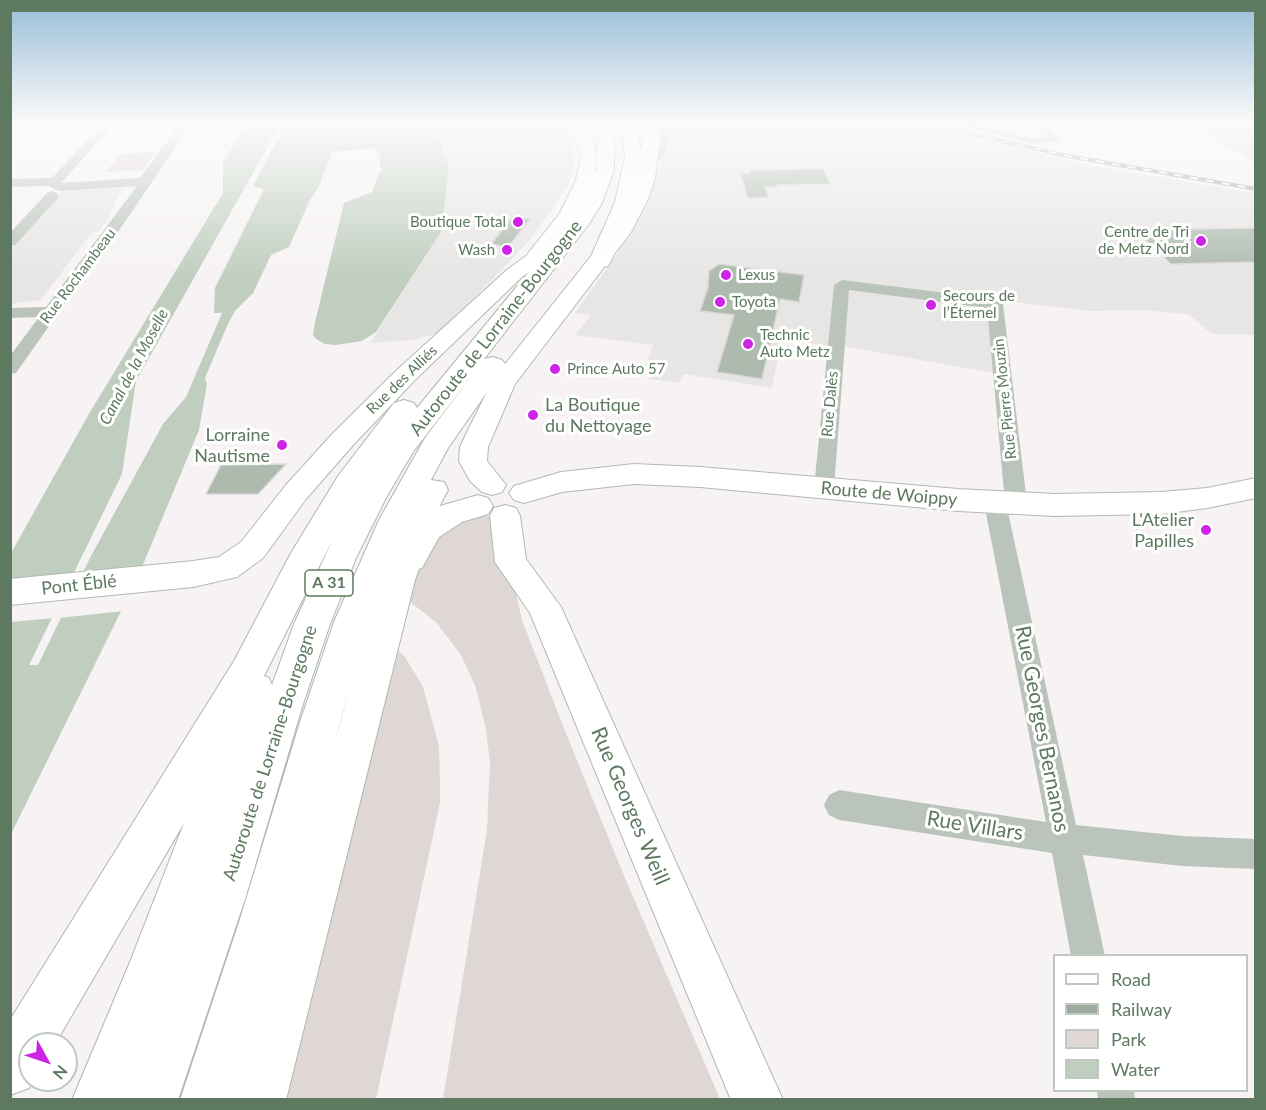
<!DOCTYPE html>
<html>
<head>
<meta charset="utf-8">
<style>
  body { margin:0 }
  #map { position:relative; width:1266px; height:1110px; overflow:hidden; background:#f7f3f4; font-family:Lato,sans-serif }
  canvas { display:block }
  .frame { position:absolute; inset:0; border:12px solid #5d795f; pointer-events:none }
  .legend { position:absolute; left:1053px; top:954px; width:195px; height:138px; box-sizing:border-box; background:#fff; border:2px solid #bec9bf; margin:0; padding:8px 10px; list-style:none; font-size:18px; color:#5d795f }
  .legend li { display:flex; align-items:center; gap:12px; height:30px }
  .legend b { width:30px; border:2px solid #bec9bf }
  .north { position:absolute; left:18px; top:1032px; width:60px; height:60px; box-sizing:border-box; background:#fff; border:2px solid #bec9bf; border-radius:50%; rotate:130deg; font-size:16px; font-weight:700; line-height:24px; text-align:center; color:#5d795f }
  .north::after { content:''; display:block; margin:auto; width:21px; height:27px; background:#cd24e5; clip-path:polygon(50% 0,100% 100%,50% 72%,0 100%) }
</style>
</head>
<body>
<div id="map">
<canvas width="1266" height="1110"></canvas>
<div class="frame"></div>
<ul class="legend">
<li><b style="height:8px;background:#fff"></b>Road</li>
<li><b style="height:8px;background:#9cab9e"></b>Railway</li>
<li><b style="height:16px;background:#ded7d4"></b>Park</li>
<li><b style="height:16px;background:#c0cebf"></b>Water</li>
</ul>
<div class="north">N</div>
</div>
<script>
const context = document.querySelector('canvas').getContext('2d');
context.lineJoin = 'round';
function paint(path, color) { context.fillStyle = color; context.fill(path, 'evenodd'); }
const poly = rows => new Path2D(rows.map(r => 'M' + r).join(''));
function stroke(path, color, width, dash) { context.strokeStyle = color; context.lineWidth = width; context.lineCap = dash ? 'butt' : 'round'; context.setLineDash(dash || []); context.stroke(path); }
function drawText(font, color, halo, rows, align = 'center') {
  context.font = font + ' Lato,sans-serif'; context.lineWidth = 6; context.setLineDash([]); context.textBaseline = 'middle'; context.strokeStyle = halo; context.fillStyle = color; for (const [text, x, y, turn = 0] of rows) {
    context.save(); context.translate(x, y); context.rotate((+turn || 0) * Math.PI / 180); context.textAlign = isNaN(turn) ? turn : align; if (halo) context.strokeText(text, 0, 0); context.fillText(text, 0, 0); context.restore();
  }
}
const built = poly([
  [425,123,555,123,573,133,575,163,568,185,534,235,498,274,438,333,414,340,370,343,441,232,439,141],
  [666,123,912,123,1110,169,1255,193,1255,335,1212,334,1188,314,1138,310,1092,311,996,300,999,374,836,345,828,344,827,346,782,339,772,388,683,374,680,383,649,379,652,371,644,370,653,345,575,335,591,315,575,313,615,257,646,200,661,162],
  [123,187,109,217,98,232,91,233,41,300,11,304,11,249,61,191]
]);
const green = poly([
  [1255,127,1255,162,1201,129],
  [157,152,143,170,106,172,120,154],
  [484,512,492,520,508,559,522,620,563,726,622,871,720,1099,443,1099,487,830,490,764,486,729,476,688,461,655,436,622,401,595,432,547,449,526],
  [386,639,405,657,423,687,439,746,440,784,440,802,433,836,376,1099,274,1100]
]);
const water = poly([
  [248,123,281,123,136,381,122,474,29,665,38,665,91,556,163,424,186,397,222,313,214,313,215,288,264,189,253,186,286,123,425,123,439,141,449,167,441,232,376,332,362,341,336,345,325,344,316,339,313,335,315,322,344,203,372,192,378,175,383,170,380,167,380,156,375,148,332,152,319,186,310,200,289,247,271,255,253,293,235,311,227,326,205,378,207,384,199,430,137,579,11,834,11,553,90,412,223,193,223,162]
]);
const pier = poly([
  [74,578,54,618,11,622,11,584],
  [77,578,139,580,124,611,58,618]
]);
const building = poly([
  [823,169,831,184,777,185,778,187,765,187,769,197,748,198,740,173,750,173,749,170,823,169],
  [513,217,530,219,508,247,491,244,513,217],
  [1256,228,1256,262,1171,264,1135,230,1256,228],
  [719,264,804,275,799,302,780,299,762,379,717,372,734,315,700,311,708,288,709,271,719,264],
  [286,464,258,494,206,494,221,465,286,464]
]);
const minor = poly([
  [104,123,115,123,61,183,140,178,181,123,192,123,116,235,111,238,16,373,10,374,10,356,39,317,10,318,10,308,46,307,137,186,59,191,48,186,10,187,10,179,52,178,104,123],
  [659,123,670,123,666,149,653,170,645,170,643,167,654,149,659,123],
  [951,123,971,123,1034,138,1044,137,1031,124,1042,123,1060,139,1054,142,1034,144,951,123],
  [53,191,59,195,58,198,15,245,10,246,10,233,48,192,53,191],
  [842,280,995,299,1003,304,1027,503,1023,508,1016,511,1009,508,1006,503,1076,825,1182,836,1256,839,1256,869,1182,866,1083,855,1105,956,1071,956,1052,853,839,820,829,815,824,805,829,795,839,790,1046,822,984,503,988,498,995,495,1002,498,1005,503,987,308,849,290,834,488,831,493,824,495,817,493,814,488,834,285,842,280],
  [1097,1090,1134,1090,1135,1100,1098,1100,1097,1090]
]);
const secondary = poly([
  [560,123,577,123,593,142,597,155,594,180,578,214,540,264,522,277,416,379,354,444,306,499,263,558,237,577,193,587,10,605,10,579,193,561,219,557,241,542,286,485,334,432,398,369,508,269,526,256,560,213,576,180,581,155,577,143,560,123],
  [646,123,662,123,655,178,648,199,631,232,515,384,488,447,487,461,506,485,502,492,492,495,482,492,470,481,459,461,460,447,467,432,494,378,615,226,630,199,637,178,646,123],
  [634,464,700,467,958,489,1055,494,1161,492,1207,488,1256,478,1256,498,1207,508,1161,514,1055,516,958,511,700,487,634,484,562,492,524,503,514,500,509,493,514,486,561,472,634,464],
  [478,495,488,498,493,506,488,514,462,522,439,537,422,568,411,571,400,568,395,559,417,521,440,506,478,495],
  [505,505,516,508,520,516,526,559,561,607,783,1100,731,1100,530,613,495,562,490,516,494,508,505,505]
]);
const motorway = poly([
  [594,123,610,123,614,142,614,170,602,203,589,224,484,359,493,357,502,360,506,365,448,448,431,480,444,482,448,490,441,503,415,580,286,1100,180,1100,240,919,300,722,334,622,379,520,425,438,474,373,413,452,387,496,356,558,330,624,302,707,246,896,178,1100,72,1100,130,962,184,823,55,1044,30,1044,30,1080,33,1080,29,1088,10,1095,10,1020,234,661,291,553,338,476,394,403,404,400,414,403,417,408,574,217,596,170,598,142,594,123],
  [333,539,294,624,272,685,269,678,264,676,333,539],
  [351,685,334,744,340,722,351,685],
  [615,123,632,123,636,128,643,157,635,202,611,261,608,266,600,267,592,266,589,261,615,202,625,157,622,132,615,123]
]);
const rail = poly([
  [445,123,455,134],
  [924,123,1068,156,1256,189]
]);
const markers = [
  [518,222,6,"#cd24e5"],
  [1201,241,6,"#cd24e5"],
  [507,250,6,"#cd24e5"],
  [726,275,6,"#cd24e5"],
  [720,302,6,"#cd24e5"],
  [931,305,6,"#cd24e5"],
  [748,344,6,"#cd24e5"],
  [555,369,6,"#cd24e5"],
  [533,415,6,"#cd24e5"],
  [282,445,6,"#cd24e5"],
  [1206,530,6,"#cd24e5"]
];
const farPoinames = [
  ["Boutique Total",506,222,"right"],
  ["Centre de Tri",1189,232,"right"],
  ["de Metz Nord",1189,249,"right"],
  ["Wash",495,250,"right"],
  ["Lexus",738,275],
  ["Secours de",943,296],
  ["l’Éternel",943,313],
  ["Toyota",732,302],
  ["Technic",760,335],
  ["Auto Metz",760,352],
  ["Prince Auto 57",567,369]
];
const farStreetnames = [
  ["Rue Rochambeau",78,276,-53],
  ["Rue des Alliés",402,380,-44],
  ["Rue Pierre Mouzin",1005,399,-96],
  ["Rue Dalès",830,404,-85]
];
const farWaternames = [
  ["Canal de la Moselle",134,367,-62]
];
const shields = [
  [329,583,48]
];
const shieldNames = [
  ["A 31",329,583]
];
const streetNames = [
  ["Autoroute de Lorraine-Bourgogne",496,328,-52],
  ["Route de Woippy",889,494,5],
  ["Pont Éblé",79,585,-6],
  ["Autoroute de Lorraine-Bourgogne",270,753,-72]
];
const poiNames = [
  ["La Boutique",545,405,"left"],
  ["du Nettoyage",545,426,"left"],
  ["Lorraine",270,435],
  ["Nautisme",270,456],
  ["L'Atelier",1194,520],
  ["Papilles",1194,541]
];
const nearStreetnames = [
  ["Rue Georges Bernanos",1042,729,79],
  ["Rue Georges Weill",630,806,67],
  ["Rue Villars",975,826,9]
];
paint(built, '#e7e6e5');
paint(green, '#ded7d4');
paint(water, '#c0cebf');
paint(pier, '#f7f3f4');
paint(building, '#adbaad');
stroke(building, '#d8d6d7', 1.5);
stroke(secondary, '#afbbb0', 2);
stroke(motorway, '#aeb7af', 2);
paint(minor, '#bac4bb');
paint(secondary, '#fff');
paint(motorway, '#fff');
stroke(rail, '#9cab9e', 4);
stroke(rail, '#fff', 2, [8]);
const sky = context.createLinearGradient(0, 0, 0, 279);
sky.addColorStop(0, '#98bed8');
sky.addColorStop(0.44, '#fbfafa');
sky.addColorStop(1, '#fbfafa00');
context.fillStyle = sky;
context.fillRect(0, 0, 1266, 279);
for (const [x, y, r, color] of markers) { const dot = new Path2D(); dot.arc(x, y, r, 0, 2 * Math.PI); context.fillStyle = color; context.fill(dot); stroke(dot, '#fff', 2); }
drawText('15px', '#5d795f', '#fff', farPoinames, 'left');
drawText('15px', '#5d795f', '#fff', farStreetnames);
drawText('italic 16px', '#5e7a5c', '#fff', farWaternames);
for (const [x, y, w] of shields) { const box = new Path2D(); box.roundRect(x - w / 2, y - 13, w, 26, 4.5); context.fillStyle = '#fff'; context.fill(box); stroke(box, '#5d795f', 1.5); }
drawText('bold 16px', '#5d795f', null, shieldNames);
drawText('18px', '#5d795f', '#fff', streetNames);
drawText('18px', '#5d795f', '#fff', poiNames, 'right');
drawText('21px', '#5d795f', '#fff', nearStreetnames);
</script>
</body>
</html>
